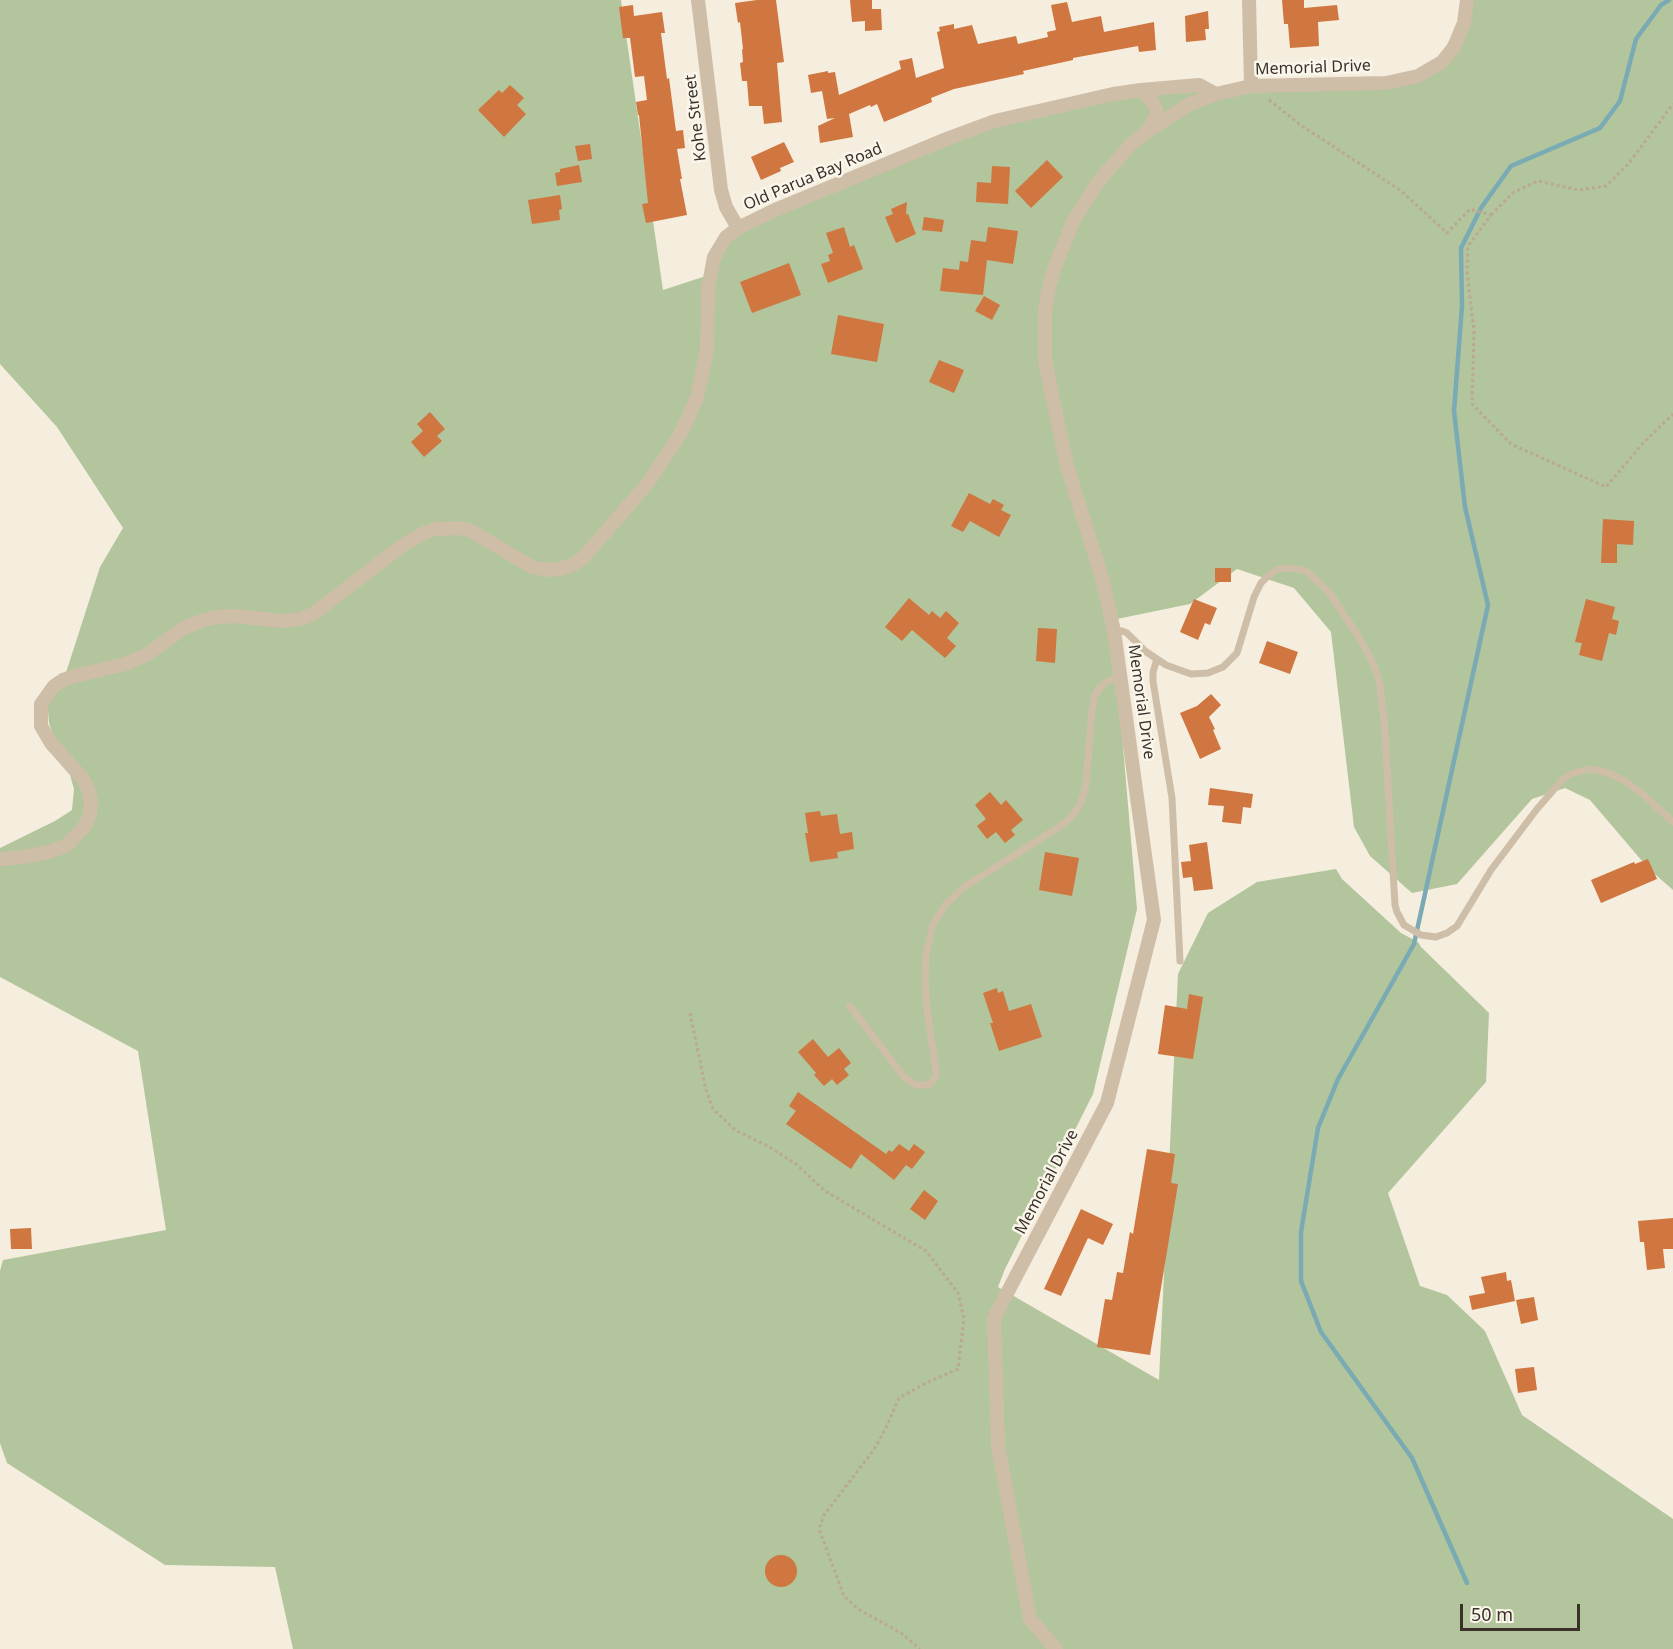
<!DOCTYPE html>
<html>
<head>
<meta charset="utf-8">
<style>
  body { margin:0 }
  #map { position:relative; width:1673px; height:1649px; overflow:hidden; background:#f5eddd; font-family:"Noto Sans",sans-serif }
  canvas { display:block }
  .scale { position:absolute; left:1460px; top:1604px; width:120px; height:27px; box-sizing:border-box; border:3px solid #3a3129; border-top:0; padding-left:8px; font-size:18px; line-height:21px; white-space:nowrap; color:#3a3129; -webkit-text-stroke:4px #fbf6eb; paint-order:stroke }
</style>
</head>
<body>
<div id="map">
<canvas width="1673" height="1649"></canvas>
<div class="scale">50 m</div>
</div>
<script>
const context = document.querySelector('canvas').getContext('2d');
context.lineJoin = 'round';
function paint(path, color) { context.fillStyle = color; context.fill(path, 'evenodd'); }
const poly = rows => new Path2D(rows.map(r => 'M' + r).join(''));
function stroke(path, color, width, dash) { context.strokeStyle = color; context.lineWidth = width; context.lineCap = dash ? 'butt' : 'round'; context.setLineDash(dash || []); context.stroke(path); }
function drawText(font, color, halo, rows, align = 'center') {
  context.font = font + ' "Noto Sans",sans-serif'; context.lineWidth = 5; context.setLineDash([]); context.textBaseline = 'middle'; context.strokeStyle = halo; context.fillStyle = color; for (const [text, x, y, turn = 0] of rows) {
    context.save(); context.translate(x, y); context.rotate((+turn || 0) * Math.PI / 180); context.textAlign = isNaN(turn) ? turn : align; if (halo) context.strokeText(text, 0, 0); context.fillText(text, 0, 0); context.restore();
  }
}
const green = poly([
  [0,0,621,0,663,290,709,275,733,232,989,125,1144,90,1253,88,1430,77,1471,0,1673,0,1673,890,1648,868,1590,800,1565,788,1532,799,1457,884,1412,893,1370,856,1354,827,1331,632,1294,588,1237,569,1190,604,1112,620,1137,909,1093,1094,1005,1269,998,1287,1159,1380,1178,974,1208,913,1257,882,1336,869,1342,879,1401,933,1418,942,1421,947,1489,1013,1486,1082,1388,1193,1420,1286,1447,1295,1485,1331,1522,1415,1673,1519,1673,1649,293,1649,275,1567,165,1565,7,1463,0,1443,0,1271,3,1260,166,1230,138,1051,0,977,0,848,55,821,72,810,74,789,63,750,55,740,49,723,46,685,64,679,100,567,123,528,57,427,0,364]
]);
const stream = poly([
  [1467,1583,1412,1458,1321,1332,1301,1281,1301,1232,1318,1128,1338,1079,1414,944,1488,605,1465,507,1454,411,1462,306,1461,248,1481,208,1511,166,1600,128,1620,101,1636,39,1661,5,1669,0]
]);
const building = poly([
  [757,0,776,0,784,62,777,63,782,122,764,124,762,106,749,106,747,81,742,81,740,63,743,62,742,50,743,49,740,22,738,23,735,3],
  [850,0,872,0,872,9,881,9,882,30,865,31,865,21,852,22],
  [1282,0,1304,0,1304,8,1337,5,1339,20,1318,22,1319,46,1290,48,1288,24,1284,24],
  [1067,2,1072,22,1101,16,1104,32,1154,22,1156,50,1139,52,1138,46,1073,58,1073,60,1023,71,1024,74,954,89,931,98,932,102,884,122,877,104,871,107,870,105,849,114,853,137,820,143,818,126,835,118,827,119,822,91,811,93,808,75,828,71,828,73,835,72,839,95,901,69,899,61,912,58,916,78,944,68,937,32,940,31,939,27,954,24,954,29,972,25,978,44,1016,36,1018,44,1048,37,1047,32,1056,30,1051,5],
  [633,5,634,16,662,12,665,33,661,33,667,79,669,78,676,131,683,130,685,148,677,149,682,179,680,179,687,215,646,223,642,204,648,203,639,115,638,115,636,102,647,100,644,76,635,77,630,38,623,38,619,7],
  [1208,11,1209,29,1205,29,1206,40,1186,42,1185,16],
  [510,85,524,98,517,105,526,114,504,137,478,110,499,90,502,93],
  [784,142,794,162,780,168,781,171,761,180,751,157],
  [590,144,592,159,578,161,575,146],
  [1047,160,1063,177,1031,208,1015,191],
  [579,165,582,182,557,186,555,173,560,172,560,169],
  [992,166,1010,167,1008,204,976,202,977,182,991,183],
  [560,195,562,209,559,210,560,220,532,224,528,200],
  [907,202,906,214,908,214,916,234,896,243,885,217,893,214,891,209],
  [924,217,944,220,942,232,922,230],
  [844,227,850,247,854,245,863,269,828,283,821,264,830,261,828,255,833,253,826,233],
  [988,227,1018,231,1013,264,987,260,983,295,940,291,943,268,959,270,960,261,968,262,971,240,986,242],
  [789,263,801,295,752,313,740,282],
  [984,296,1000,305,992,320,975,311],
  [838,315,884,324,877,362,831,354],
  [939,360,964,370,954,393,929,382],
  [430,412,445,429,437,436,442,441,424,457,411,442,423,431,417,424],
  [969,493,990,504,993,499,1004,505,1001,510,1011,515,999,537,970,521,963,532,951,526],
  [1603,519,1634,521,1633,545,1617,544,1617,563,1601,563],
  [1215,568,1231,568,1231,582,1215,582],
  [909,598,929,615,932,611,940,618,946,611,959,623,947,638,956,646,945,658,912,630,902,641,885,627],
  [1194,599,1217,608,1210,625,1205,623,1198,640,1180,632],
  [1586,599,1615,607,1612,619,1619,621,1616,635,1609,633,1602,661,1579,655,1582,643,1575,642],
  [1038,628,1057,629,1055,663,1036,661],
  [1267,641,1298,652,1290,674,1259,663],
  [1211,694,1221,705,1209,717,1215,729,1213,730,1221,749,1200,759,1180,713,1197,706],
  [1210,788,1253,794,1251,808,1243,807,1241,824,1222,822,1224,806,1208,805],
  [990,792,1001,805,1006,800,1023,820,1011,830,1015,835,1005,843,996,832,987,839,977,826,986,819,975,805],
  [820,811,821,816,837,814,840,834,852,832,854,849,837,852,838,858,810,862,805,833,808,833,805,813],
  [1207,842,1213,889,1194,891,1192,877,1183,878,1181,862,1191,861,1189,845],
  [1045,852,1079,858,1072,896,1039,890],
  [1648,859,1657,879,1601,903,1591,880,1634,862,1635,864],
  [997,988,998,993,1003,991,1009,1011,1031,1004,1042,1037,999,1051,990,1023,993,1023,983,993],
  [1189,994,1203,997,1193,1059,1158,1054,1165,1005,1187,1009],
  [813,1039,828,1057,839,1048,851,1063,844,1069,849,1075,837,1085,832,1079,824,1086,814,1075,816,1073,798,1052],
  [798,1092,886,1154,889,1150,892,1152,899,1144,909,1151,914,1144,925,1152,912,1169,906,1165,894,1180,861,1154,851,1169,786,1124,796,1111,789,1106],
  [1147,1149,1175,1154,1171,1183,1178,1184,1150,1355,1097,1347,1105,1299,1112,1300,1117,1272,1123,1273,1130,1232,1133,1234],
  [924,1190,938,1201,925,1220,910,1209],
  [1081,1209,1113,1224,1103,1245,1088,1238,1061,1296,1044,1289],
  [1673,1218,1673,1249,1663,1249,1665,1268,1647,1270,1644,1242,1640,1242,1638,1221],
  [31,1228,32,1249,11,1249,10,1229],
  [1506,1272,1507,1281,1511,1280,1515,1301,1472,1310,1469,1296,1485,1293,1481,1277],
  [1534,1297,1538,1320,1521,1324,1516,1300],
  [1534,1367,1537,1390,1518,1393,1515,1369],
  '765 1571a16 16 0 1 1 32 0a16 16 0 1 1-32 0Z'
]);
const path = poly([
  [1269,100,1302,126,1400,190,1447,233,1470,209,1491,215,1468,246,1467,271,1474,331,1472,404,1511,444,1606,487,1645,441,1673,414],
  [1491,215,1514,192,1538,181,1578,190,1606,186,1629,163,1673,104],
  [690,1013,706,1090,713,1109,735,1130,768,1146,796,1164,825,1191,926,1251,958,1293,964,1319,958,1369,926,1383,899,1398,885,1430,873,1451,824,1515,819,1529,844,1596,858,1609,901,1633,920,1649]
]);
const lane = poly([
  [1114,631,1122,631,1127,633,1145,651,1166,665,1191,674,1208,673,1223,667,1237,653,1254,597,1261,583,1268,576,1276,570,1282,568,1298,569,1306,571,1319,582,1331,595,1359,637,1374,665,1380,685,1384,718,1395,905,1397,912,1404,925,1421,935,1436,937,1447,933,1457,926,1491,870,1537,809,1563,779,1571,774,1588,769,1596,770,1611,774,1625,781,1644,795,1673,822],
  [1157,659,1153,672,1153,681,1172,798,1180,961],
  [850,1006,904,1077,916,1085,928,1085,931,1083,936,1076,936,1071,927,1009,925,979,926,954,933,924,946,904,964,887,1056,829,1068,820,1075,812,1081,803,1086,784,1092,710,1095,695,1101,686,1108,681,1121,675]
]);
const street = poly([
  [698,0,721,190,726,207,738,228],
  [1249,0,1251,86],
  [1141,90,1153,102,1156,108,1156,115,1149,130],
  [0,859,23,857,45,853,66,846,85,826,90,814,91,801,88,789,83,779,51,743,41,726,41,704,54,686,63,680,75,676,125,664,146,655,184,628,201,621,217,617,235,616,283,621,300,619,313,614,403,545,424,533,435,529,459,528,471,531,532,567,547,570,560,569,572,565,582,559,648,483,679,436,689,416,697,397,707,350,708,289,714,257,726,237,738,228,775,210,949,138,995,121,1113,94,1141,90,1199,85,1216,94],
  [1056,1649,1030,1619,998,1446,994,1318,1107,1103,1154,920,1114,631,1102,578,1067,466,1045,361,1045,310,1049,287,1056,264,1074,220,1098,182,1130,145,1149,130,1190,104,1216,94,1251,86,1386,83,1418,76,1442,62,1454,47,1464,23,1467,0]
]);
const streetNames = [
  ["Memorial Drive",1313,68,-2],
  ["Kohe Street",696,118,-97],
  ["Old Parua Bay Road",813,177,-23],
  ["Memorial Drive",1141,702,82],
  ["Memorial Drive",1047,1182,-62]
];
paint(green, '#b2c59c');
stroke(stream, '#7aaab4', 4.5);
paint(building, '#d07640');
stroke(path, '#baa892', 3, [3, 3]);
stroke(lane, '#cebea8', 7);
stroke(street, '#cebea8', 14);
drawText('16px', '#3a3129', '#fbf6eb', streetNames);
</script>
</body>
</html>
